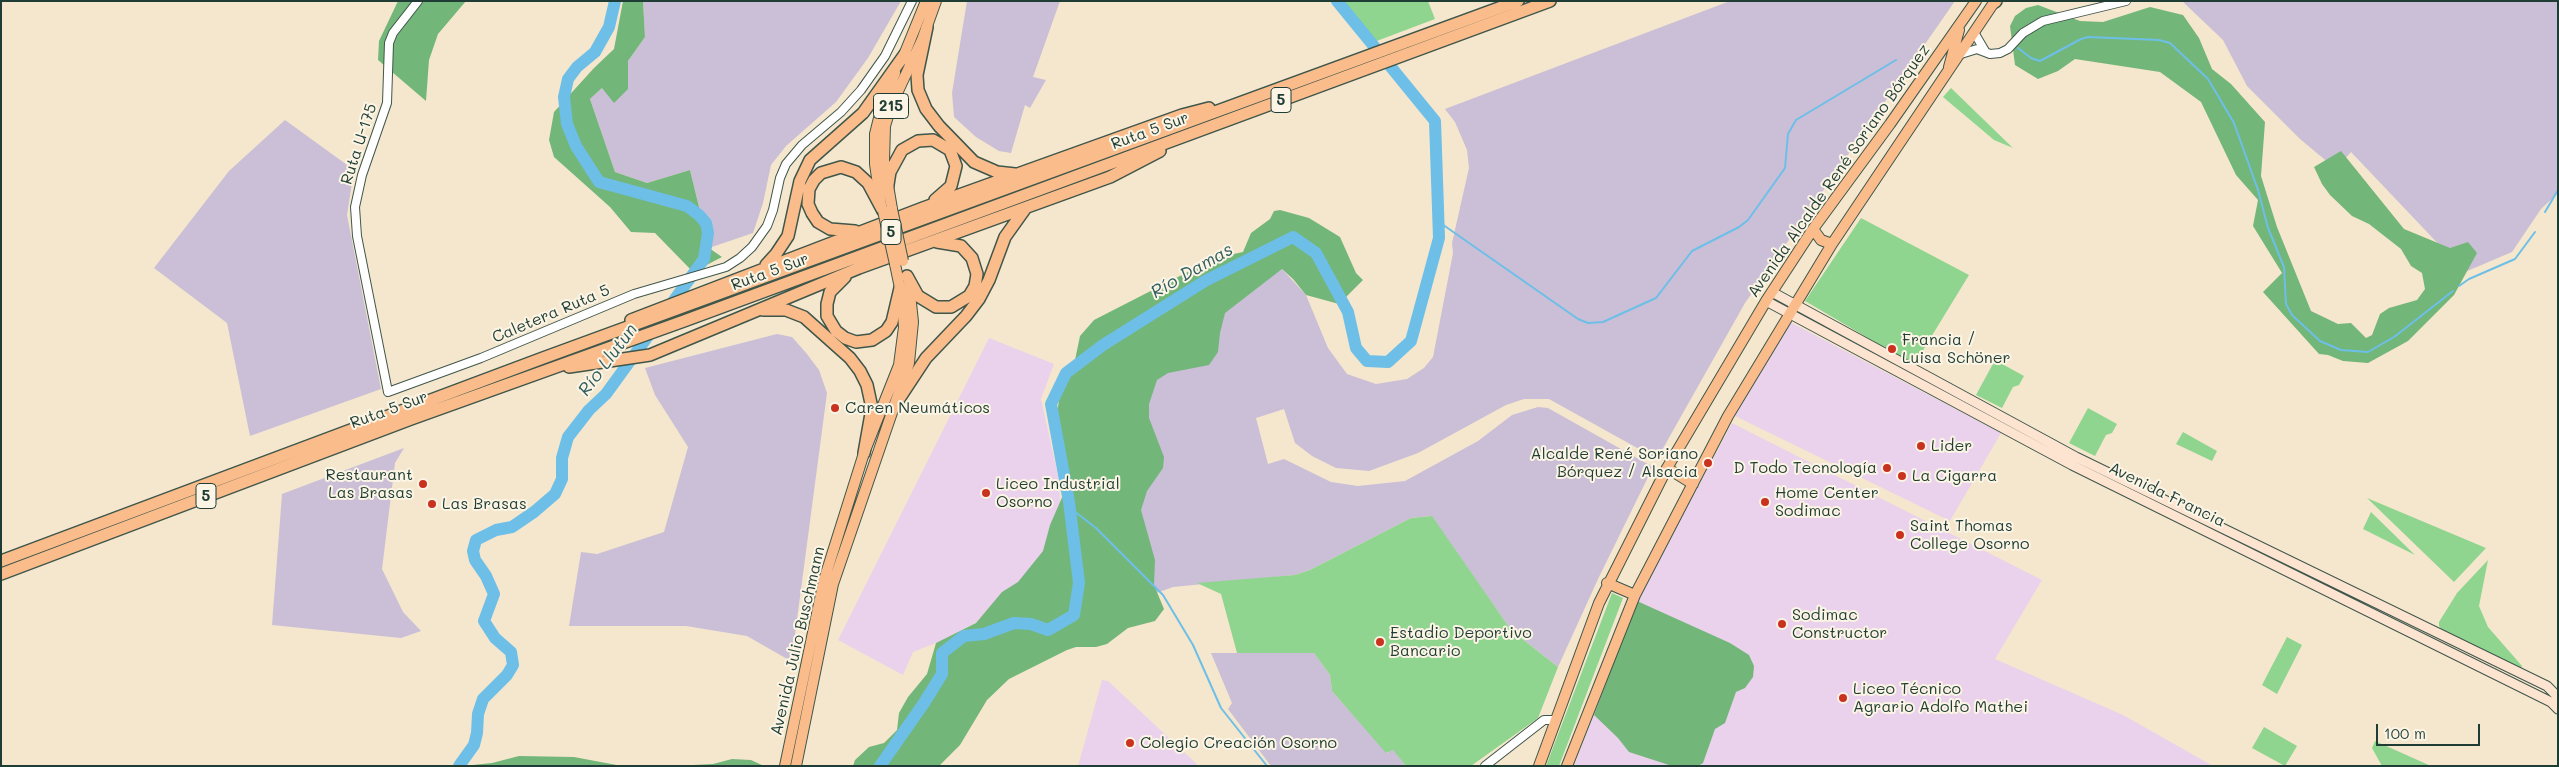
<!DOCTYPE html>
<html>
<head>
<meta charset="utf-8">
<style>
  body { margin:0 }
  #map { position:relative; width:2559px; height:767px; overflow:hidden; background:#f5e7cd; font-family:Mali,sans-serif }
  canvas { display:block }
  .frame { position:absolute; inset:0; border:2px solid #1f3d34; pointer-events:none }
  .scale { position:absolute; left:2376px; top:724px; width:104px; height:22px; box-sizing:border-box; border:2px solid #1f3d34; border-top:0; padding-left:6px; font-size:15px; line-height:18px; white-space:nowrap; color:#1f3d34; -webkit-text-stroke:4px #fcf5e5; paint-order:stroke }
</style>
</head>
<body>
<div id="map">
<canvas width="2559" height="767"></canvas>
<div class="frame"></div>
<div class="scale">100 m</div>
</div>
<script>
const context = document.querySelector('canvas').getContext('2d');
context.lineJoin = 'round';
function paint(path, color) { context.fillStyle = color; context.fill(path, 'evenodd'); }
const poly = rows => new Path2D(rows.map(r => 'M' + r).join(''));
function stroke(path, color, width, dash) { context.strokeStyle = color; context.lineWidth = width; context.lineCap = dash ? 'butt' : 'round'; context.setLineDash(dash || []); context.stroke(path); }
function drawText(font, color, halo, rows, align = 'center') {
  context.font = font + ' Mali,sans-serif'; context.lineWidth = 4; context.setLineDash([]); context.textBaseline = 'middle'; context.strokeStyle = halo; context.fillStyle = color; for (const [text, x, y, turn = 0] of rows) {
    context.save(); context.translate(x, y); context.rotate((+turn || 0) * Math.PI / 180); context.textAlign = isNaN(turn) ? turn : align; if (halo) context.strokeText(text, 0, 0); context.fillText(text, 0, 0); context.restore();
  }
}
const built = poly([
  [1790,322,2001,433,1950,521,1735,416],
  [989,338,1054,364,1041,399,1058,476,1061,510,1044,561,1000,610,941,641,913,652,903,675,838,640],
  [1732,423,2042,580,1995,659,2123,715,2213,766,1574,766,1637,601],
  [1102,680,1108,681,1199,766,1078,766]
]);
const industrial = poly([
  [643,1,901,1,868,58,836,102,786,146,771,165,763,203,753,233,709,248,690,170,647,183,615,172,590,99,602,88,628,89,628,61,645,37],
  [967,1,1060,1,1033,77,1046,80,1030,108,1025,105,1011,153,999,151,976,137,954,117,952,93],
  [1730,1,1955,1,1745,303,1657,459,1549,399,1524,399,1506,405,1418,453,1369,471,1336,468,1312,456,1295,443,1284,409,1256,418,1268,464,1284,459,1331,482,1358,486,1405,481,1478,441,1512,415,1538,407,1548,408,1653,467,1598,579,1558,667,1511,630,1431,516,1411,518,1310,570,1295,575,1173,587,1093,616,1076,391,1282,269,1306,295,1328,348,1347,374,1376,384,1407,379,1424,368,1433,357,1453,253,1452,243,1469,168,1467,150,1455,122,1445,109],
  [2182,1,2558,1,2558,193,2541,209,2512,252,2465,272,2351,152,2336,169,2300,139,2247,86,2223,40],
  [285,120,354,170,347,215,381,389,250,436,227,323,154,268,229,171],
  [777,334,792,337,807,354,819,370,827,393,794,642,789,660,747,636,686,626,569,626,581,552,597,554,664,532,688,447,655,395,645,368],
  [404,448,395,463,382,569,403,612,421,631,401,638,272,625,282,494],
  [1211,653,1314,653,1330,675,1332,691,1387,753,1393,749,1406,766,1271,766,1228,709,1232,703]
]);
const green = poly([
  [1343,1,1428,1,1435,19,1374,42],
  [1951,88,2013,148,1994,140,1943,97],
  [1861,218,1969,275,1914,365,1805,301],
  [1995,360,2024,376,2019,385,2013,387,2002,408,1976,395],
  [2088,408,2117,424,2112,433,2106,435,2095,456,2069,443],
  [2183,432,2217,451,2212,461,2176,444],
  [2367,498,2486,548,2454,582],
  [2371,512,2415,555,2363,529],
  [1432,516,1511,630,1558,667,1538,718,1471,766,1406,766,1393,750,1386,753,1332,691,1330,675,1314,653,1237,653,1221,594,1197,583,1295,575,1310,570,1411,518],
  [2488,560,2479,606,2488,627,2522,666,2521,669,2442,630,2439,626,2439,622,2457,593],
  [1612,593,1623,598,1559,766,1546,766],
  [2287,637,2302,645,2277,694,2262,685],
  [2264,727,2297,746,2285,766,2252,748],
  [2375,741,2431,766,2382,766,2372,748]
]);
const forest = poly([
  [398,1,466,1,438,34,429,60,426,101,378,60,379,41],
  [623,1,643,1,645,37,628,61,628,89,614,103,602,88,590,99,615,172,647,183,690,170,709,248,722,257,693,272,655,233,631,232,610,207,554,157,549,140,554,112,594,68,614,49],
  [2038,5,2080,21,2103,22,2150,7,2183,15,2199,38,2212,69,2231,84,2265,122,2261,176,2277,227,2311,311,2338,324,2351,323,2366,338,2372,335,2380,314,2389,308,2417,300,2425,289,2422,273,2411,266,2401,249,2369,224,2352,216,2330,195,2322,184,2314,167,2341,151,2404,229,2450,248,2468,242,2477,253,2454,295,2408,341,2368,363,2343,361,2328,355,2319,354,2263,292,2282,273,2253,226,2258,200,2236,175,2201,102,2160,72,2075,59,2058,71,2038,79,2015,65,2010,26,2015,16,2026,8],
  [1280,210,1309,218,1340,237,1356,273,1363,280,1339,304,1306,295,1293,279,1282,269,1225,313,1220,333,1218,352,1209,365,1168,373,1157,380,1149,404,1149,418,1164,457,1163,468,1147,491,1141,510,1155,560,1154,585,1164,609,1155,621,1128,628,1107,644,1096,647,1076,647,1067,650,1009,679,987,700,960,745,939,766,853,766,855,760,869,747,884,743,897,730,899,713,908,697,927,674,936,643,976,623,1002,592,1018,582,1043,551,1050,525,1067,486,1056,435,1056,421,1061,386,1075,360,1080,336,1094,320,1215,258,1243,252,1251,233,1270,219,1274,211],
  [1637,601,1730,643,1749,655,1754,666,1753,677,1745,688,1736,692,1725,723,1715,729,1703,763,1698,766,1672,766,1629,752,1618,738,1594,715],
  [519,756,574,757,622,766,463,766,492,763],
  [732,759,751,760,764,766,673,766,713,764]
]);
const stream = poly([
  [2018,48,2031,58,2040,61,2081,39,2088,37,2159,40,2170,43,2208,79,2234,123,2258,190,2268,228,2284,267,2286,304,2292,315,2320,341,2341,350,2368,352,2394,337,2453,291],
  [2545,212,2558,190],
  [1439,222,1578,319,1588,323,1603,322,1656,298,1692,251,1739,227,1748,220,1785,168,1788,134,1796,120,1896,60],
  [2459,286,2469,279,2515,259,2535,232],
  [1070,508,1096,528,1163,595,1193,645,1221,708,1267,766]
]);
const river = poly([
  [459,766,474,745,477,733,478,714,483,699,507,675,513,665,511,652,495,638,484,621,494,594,486,576,475,560,473,551,476,540,496,530,512,527,534,512,555,494,562,479,562,458,568,437,589,410,606,394,704,259,708,233,706,223,699,215,687,206,599,182,576,146,567,124,564,97,568,79,577,67,595,52,609,27,615,1],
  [880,766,924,703,942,674,942,653,964,636,984,634,1014,623,1031,624,1048,630,1074,615,1079,583,1069,502,1051,404,1066,373,1103,345,1205,281,1293,237,1316,253,1348,312,1356,348,1367,361,1388,362,1411,341,1439,238,1435,121,1337,1]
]);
const tertiary = poly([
  [418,1,393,33,389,43,387,103,362,175,355,207,357,236,388,392,481,358,634,294,726,267,740,258,752,247,767,226,773,210,780,178,786,164,802,145,841,112,861,90,885,56,912,1],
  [1975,34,1985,51],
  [1961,54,1977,49,1990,54,2000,53,2008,49,2023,33,2043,21,2126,1],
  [1485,766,1544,720,1556,720]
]);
const secondary = poly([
  [1772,292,2076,457,2547,686,2558,697],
  [1766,301,2072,465,2551,702,2558,709]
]);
const primary = poly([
  [1949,67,1959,30],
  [1813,229,1821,240,1832,244],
  [1667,468,1693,484],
  [1607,583,1635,595],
  [785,766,824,580,864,453,899,365,904,327,901,289],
  [796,766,833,584,909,363,913,322,909,284],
  [1539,766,1599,603,1667,468,1766,301,1813,229,1890,124,1976,1],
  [1567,766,1635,595,1728,416,1832,244,1995,1]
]);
const trunk = poly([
  [902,60,926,1],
  [881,205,875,164,875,134,883,102,895,73],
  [892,209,884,161,885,126,891,106,922,40,936,1],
  [895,264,900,288]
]);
const motorway = poly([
  [1995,2,1996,1],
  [927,27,917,75,918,90,926,109,939,126,974,162,997,172,1015,174],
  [887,191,890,172,902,150,918,141,933,140,950,150,956,166,951,186,935,200],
  [855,231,830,229,818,222,812,213,808,204,809,189,814,180,821,173,841,167,856,172,868,183,883,211],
  [766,265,776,254,788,236,800,181,810,160,863,113,905,54],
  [907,276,918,296,936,307,951,307,969,296,975,286,977,274,972,258,961,246,937,242],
  [845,277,830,292,827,304,827,316,836,331,845,338,856,342,872,340,886,331,892,322,900,288],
  [763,310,786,310,804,317,850,358,860,371,867,385,872,408,864,453],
  [631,320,923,208,1182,115,1209,108],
  [569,367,650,355,859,268,1110,177,1160,151],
  [895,405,926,358,966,316,979,299,989,280,1005,237,1025,209],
  [1,561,543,358,1518,1],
  [1,574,411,419,684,321,1550,1]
]);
const trunkBridge = poly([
  [892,209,903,261],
  [883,211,895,264]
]);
const markers = [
  [1892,349,5,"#c8321e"],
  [835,408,5,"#c8321e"],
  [1921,446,5,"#c8321e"],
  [1708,463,5,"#c8321e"],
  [1887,468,5,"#c8321e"],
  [1902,476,5,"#c8321e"],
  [423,484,5,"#c8321e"],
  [986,493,5,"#c8321e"],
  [1765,502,5,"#c8321e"],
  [432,504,5,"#c8321e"],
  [1900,535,5,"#c8321e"],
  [1782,624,5,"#c8321e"],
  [1380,642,5,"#c8321e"],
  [1843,698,5,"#c8321e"],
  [1130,743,5,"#c8321e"]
];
const shields = [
  [1281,100,20],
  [891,106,35],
  [891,232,20],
  [206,496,20]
];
const shieldNames = [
  ["5",1281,100],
  ["215",891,106],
  ["5",891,232],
  ["5",206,496]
];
const streetNames = [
  ["Ruta 5 Sur",1150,131,-20],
  ["Ruta U-175",359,144,-72],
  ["Avenida Alcalde René Soriano Bórquez",1839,171,-55],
  ["Ruta 5 Sur",770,272,-20],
  ["Caletera Ruta 5",551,314,-23],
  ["Ruta 5 Sur",389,410,-20],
  ["Avenida Francia",2167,495,26],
  ["Avenida Julio Buschmann",798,641,-77]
];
const poiNames = [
  ["Francia /",1902,340],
  ["Luisa Schöner",1902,358],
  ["Caren Neumáticos",845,408],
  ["Lider",1931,446],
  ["Alcalde René Soriano",1698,454,"right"],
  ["Bórquez / Alsacia",1698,472,"right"],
  ["D Todo Tecnología",1877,468,"right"],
  ["Restaurant",413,475,"right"],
  ["Las Brasas",413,493,"right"],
  ["La Cigarra",1912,476],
  ["Liceo Industrial",996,484],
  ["Osorno",996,502],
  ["Home Center",1775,493],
  ["Sodimac",1775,511],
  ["Las Brasas",442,504],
  ["Saint Thomas",1910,526],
  ["College Osorno",1910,544],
  ["Sodimac",1792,615],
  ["Constructor",1792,633],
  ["Estadio Deportivo",1390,633],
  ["Bancario",1390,651],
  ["Liceo Técnico",1853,689],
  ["Agrario Adolfo Mathei",1853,707],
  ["Colegio Creación Osorno",1140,743]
];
const waterNames = [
  ["Río Damas",1192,271,-30],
  ["Río Llutun",608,360,-53]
];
paint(built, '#ead1ec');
paint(industrial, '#cabfd6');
paint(green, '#8fd58f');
paint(forest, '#73b67a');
stroke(stream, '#6dbfe8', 2);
stroke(river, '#6dbfe8', 12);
stroke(tertiary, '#3f564b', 10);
stroke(secondary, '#3f564b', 11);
stroke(primary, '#3f564b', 12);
stroke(trunk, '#3f564b', 12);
stroke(motorway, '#3f564b', 14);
stroke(tertiary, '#fff', 8);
stroke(secondary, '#fde4d1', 9);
stroke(primary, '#fabc8b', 10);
stroke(trunk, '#fabc8b', 10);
stroke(motorway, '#fabc8b', 11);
stroke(trunkBridge, '#3f564b', 12, []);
stroke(trunkBridge, '#fabc8b', 10);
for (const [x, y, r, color] of markers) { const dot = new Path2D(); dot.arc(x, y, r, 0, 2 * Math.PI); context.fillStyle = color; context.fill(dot); stroke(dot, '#fcf5e5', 2); }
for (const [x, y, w] of shields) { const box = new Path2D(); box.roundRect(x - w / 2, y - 12.5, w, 25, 4); context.fillStyle = '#fcf5e5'; context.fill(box); stroke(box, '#1f3d34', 1); }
drawText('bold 15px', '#1f3d34', null, shieldNames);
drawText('16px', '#1f3d34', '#fcf5e5', streetNames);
drawText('16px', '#1f3d34', '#fcf5e5', poiNames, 'left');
drawText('italic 18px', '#325e61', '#fcf5e5', waterNames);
</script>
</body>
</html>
